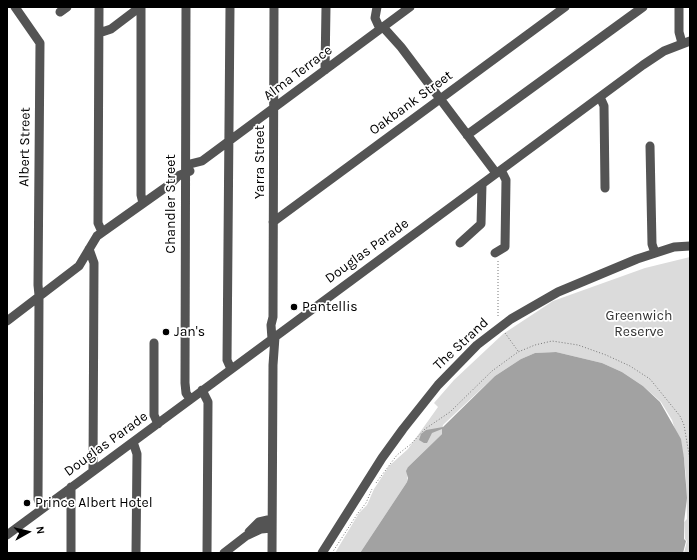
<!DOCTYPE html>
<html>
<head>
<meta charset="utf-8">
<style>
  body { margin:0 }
  #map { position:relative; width:697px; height:560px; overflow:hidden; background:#fff; font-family:Karla,sans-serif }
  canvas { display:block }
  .frame { position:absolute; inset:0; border:8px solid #000; pointer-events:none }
  .north { position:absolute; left:8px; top:512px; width:40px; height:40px; -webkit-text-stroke:3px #fff; paint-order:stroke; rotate:82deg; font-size:11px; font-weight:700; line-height:16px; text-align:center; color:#000 }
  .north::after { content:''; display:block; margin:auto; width:14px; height:18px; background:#000; clip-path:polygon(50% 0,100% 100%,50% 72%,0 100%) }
</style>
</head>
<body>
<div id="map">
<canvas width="697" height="560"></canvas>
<div class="frame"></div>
<div class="north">N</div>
</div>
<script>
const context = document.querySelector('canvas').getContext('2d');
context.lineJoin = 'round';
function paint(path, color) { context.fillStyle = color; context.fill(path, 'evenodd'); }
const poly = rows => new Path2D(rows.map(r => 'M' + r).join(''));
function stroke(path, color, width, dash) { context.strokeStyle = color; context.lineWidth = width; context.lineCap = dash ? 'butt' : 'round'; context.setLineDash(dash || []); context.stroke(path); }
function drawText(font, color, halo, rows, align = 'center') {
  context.font = font + ' Karla,sans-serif'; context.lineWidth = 3.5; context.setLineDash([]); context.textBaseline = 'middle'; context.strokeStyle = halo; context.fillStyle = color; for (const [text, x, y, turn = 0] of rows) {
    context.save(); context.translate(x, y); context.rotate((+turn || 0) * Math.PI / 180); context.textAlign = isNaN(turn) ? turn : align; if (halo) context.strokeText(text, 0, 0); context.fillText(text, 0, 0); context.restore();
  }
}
const green = poly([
  [690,257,690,553,684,553,687,541,685,539,684,522,687,519,686,477,684,458,672,420,661,402,643,386,622,372,602,363,556,352,535,353,521,359,495,376,443,425,442,434,408,467,407,482,360,553,335,553,359,513,367,505,374,489,389,466,408,449,438,407,434,403,454,380,503,334,553,301,645,268]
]);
const water = poly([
  [556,352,602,363,622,372,643,386,660,402,681,439,684,458,687,498,684,522,684,539,686,541,683,553,360,553,407,482,408,478,406,471,408,467,442,434,442,429,432,433,427,443,424,443,419,440,421,434,426,430,443,427,495,376,521,359,535,353]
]);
const path = poly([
  [498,316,498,261],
  [505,333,518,351],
  [376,483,397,455,411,444,425,429,450,412,492,371,518,352,535,345,552,341,578,345,606,355,630,366,650,379,680,416,684,425,690,460],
  [332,553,358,513,366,503,372,489]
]);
const minor = poly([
  [15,7,40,43,38,285,39,295],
  [99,7,98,223,102,232],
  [141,7,141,195,143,203],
  [186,7,185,383,186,393,190,399],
  [230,7,227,360,231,369],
  [377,7,375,18,380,29],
  [679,7,679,32,682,43],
  [60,12,67,7],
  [383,27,401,47,496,173],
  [99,33,111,29,140,7],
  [325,70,326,7],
  [600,97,604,106,605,188],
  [467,135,643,7],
  [650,146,652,244,655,253],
  [186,165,202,161,410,7],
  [273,222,565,7],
  [460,243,481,224,482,184],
  [89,249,94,263,93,471],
  [495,253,505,247,506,180,501,170],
  [39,296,38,499,42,509],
  [7,321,79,266,97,236,169,185,178,176,190,171],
  [272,339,271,325,273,317,274,7],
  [154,343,154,415,158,424],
  [202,390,208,402,207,553],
  [133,442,137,454,136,553],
  [249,532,259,522,272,519],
  [7,535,643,65,664,51,690,41],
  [71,553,71,487],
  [224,553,246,536,261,529,272,528],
  [272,553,273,365,275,337],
  [322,553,382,458,403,429,438,385,477,345,511,319,558,292,637,259,674,247,690,246]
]);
const markers = [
  [294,307,4,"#000"],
  [166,332,4,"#000"],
  [27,503,4,"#000"]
];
const streetNames = [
  ["Alma Terrace",298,73,-37],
  ["Oakbank Street",411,103,-36],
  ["Albert Street",25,147,-89],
  ["Yarra Street",260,162,-90],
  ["Chandler Street",171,204,-90],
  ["Douglas Parade",367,251,-36],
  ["The Strand",461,344,-43],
  ["Douglas Parade",106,444,-36]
];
const poiNames = [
  ["Pantellis",302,307],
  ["Jan's",174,332],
  ["Prince Albert Hotel",35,503]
];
const parkNames = [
  ["Greenwich",639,316],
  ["Reserve",639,332]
];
paint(green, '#dbdbdb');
paint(water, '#a2a2a2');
stroke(path, '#767676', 1, [1, 2]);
stroke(minor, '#545454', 9);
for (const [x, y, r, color] of markers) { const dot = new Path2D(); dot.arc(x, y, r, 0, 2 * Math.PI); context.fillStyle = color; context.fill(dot); stroke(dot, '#fff', 1.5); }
drawText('14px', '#000', '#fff', streetNames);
drawText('14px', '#000', '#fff', poiNames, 'left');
drawText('14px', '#323232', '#fff', parkNames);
</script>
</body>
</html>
